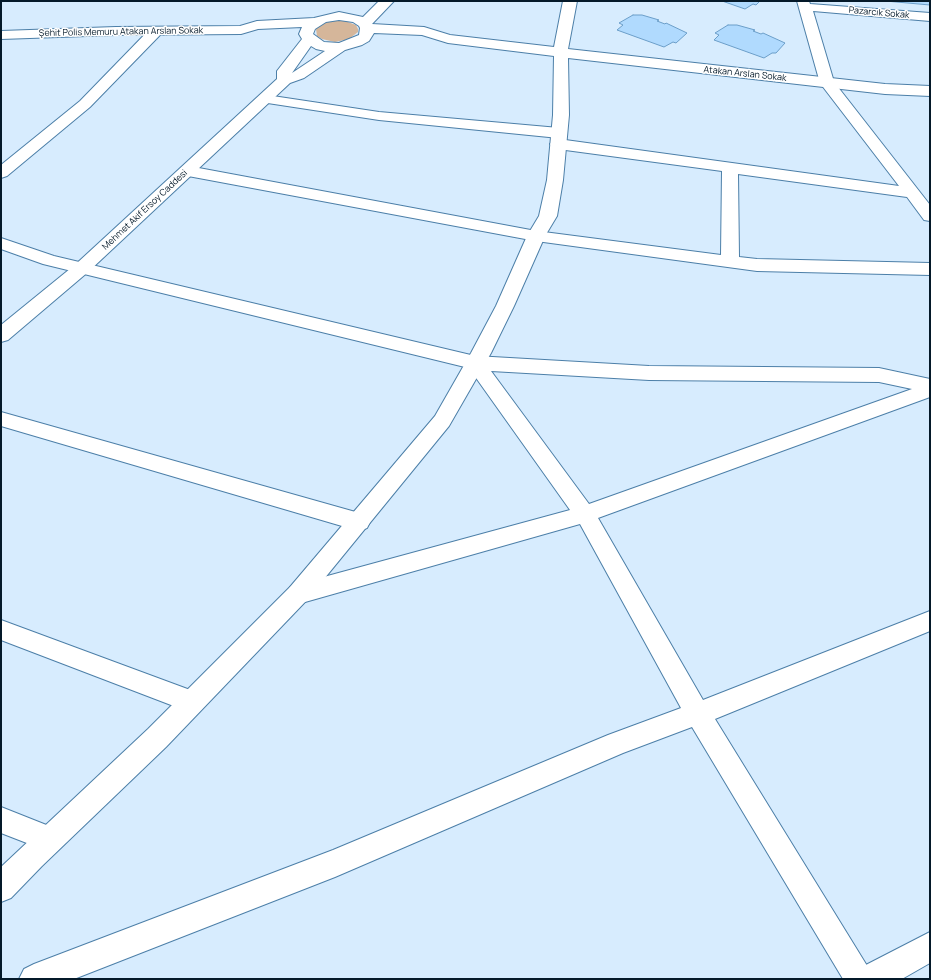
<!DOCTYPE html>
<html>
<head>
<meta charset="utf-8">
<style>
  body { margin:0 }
  #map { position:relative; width:931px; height:980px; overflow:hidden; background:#d7ecfe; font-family:Manrope,sans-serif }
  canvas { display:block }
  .frame { position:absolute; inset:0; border:2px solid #041929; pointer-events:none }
</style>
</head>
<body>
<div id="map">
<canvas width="931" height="980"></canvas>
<div class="frame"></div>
</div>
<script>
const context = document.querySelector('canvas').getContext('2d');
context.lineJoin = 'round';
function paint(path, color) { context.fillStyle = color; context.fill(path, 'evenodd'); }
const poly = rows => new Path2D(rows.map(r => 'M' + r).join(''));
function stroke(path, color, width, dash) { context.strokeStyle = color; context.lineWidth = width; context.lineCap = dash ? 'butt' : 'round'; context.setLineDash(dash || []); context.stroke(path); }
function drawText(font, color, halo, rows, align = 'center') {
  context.font = font + ' Manrope,sans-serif'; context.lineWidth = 3; context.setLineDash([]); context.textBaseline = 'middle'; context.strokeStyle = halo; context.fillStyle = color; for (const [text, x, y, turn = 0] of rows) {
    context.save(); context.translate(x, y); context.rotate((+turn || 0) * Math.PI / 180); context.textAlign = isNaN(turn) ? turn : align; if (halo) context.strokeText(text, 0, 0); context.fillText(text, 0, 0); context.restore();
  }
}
const green = poly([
  [338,20,345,21,356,25,358,29,358,32,349,39,335,42,322,39,317,36,316,29,319,25,331,21]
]);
const building = poly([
  [722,1,760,1,756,5,753,4,745,9,722,1],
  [885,1,930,1,930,5,885,1],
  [633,15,642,15,659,20,657,21,665,24,666,23,687,33,676,43,673,42,664,47,617,30,623,25,619,23,633,15],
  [728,25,737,25,755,30,753,31,761,34,763,33,785,43,776,53,772,53,764,58,714,40,719,35,715,33,728,25]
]);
const street = poly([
  [797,1,809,1,810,4,930,13,930,21,813,11,834,82,930,205,930,221,924,220,907,197,738,174,739,257,757,259,930,263,930,275,757,271,536,241,188,176,182,174,180,171,182,168,188,166,536,231,721,255,722,171,558,149,553,147,550,144,553,141,558,139,899,186,820,83,797,1],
  [156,27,161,28,163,31,161,34,90,107,7,176,1,178,1,165,80,101,151,28,156,27],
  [266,95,379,112,559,128,564,130,567,133,564,136,559,138,379,120,261,102,259,99,261,96,266,95],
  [1,238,54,256,475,356,649,366,879,368,930,379,930,397,598,518,703,700,930,611,930,631,715,719,869,969,874,979,843,979,692,727,623,753,335,877,74,979,19,979,24,969,34,964,333,850,608,735,681,708,580,524,298,604,290,601,287,594,290,587,298,584,570,510,469,368,43,264,1,249,1,238],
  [491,371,649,380,879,382,912,389,589,504,491,371],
  [1,412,359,513,367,516,370,522,367,528,359,531,1,426,1,412],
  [1,620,201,694,204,702,201,710,192,713,1,640,1,620],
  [1,807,59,830,63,839,59,848,50,852,1,833,1,807]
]);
const secondary = poly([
  [379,1,394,1,372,24,424,27,450,35,554,47,563,1,577,1,568,49,885,84,930,86,930,96,885,94,568,58,569,115,563,180,557,216,545,236,514,306,491,353,449,426,306,601,166,747,42,866,11,898,1,902,1,867,148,729,290,587,435,416,471,353,496,306,527,236,539,216,547,180,553,115,554,56,448,43,422,35,374,33,369,41,362,45,345,50,304,78,290,83,88,272,8,340,1,342,1,325,76,264,277,79,277,71,302,39,299,34,302,27,258,29,241,34,116,35,1,39,1,31,116,27,240,26,257,21,314,18,339,12,363,17,379,1],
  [339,20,353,22,359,26,360,28,359,35,339,43,324,42,313,34,315,29,326,22,339,20],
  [311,46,316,49,325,51,292,73,311,46],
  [930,932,930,963,902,979,856,979,860,968,930,932]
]);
const farStreetnames = [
  ["Pazarcık Sokak",879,13,5],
  ["Şehit Polis Memuru Atakan Arslan Sokak",121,32,-1],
  ["Atakan Arslan Sokak",745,74,6],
  ["Mehmet Akif Ersoy Caddesi",145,210,-43]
];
paint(green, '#d5b69a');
paint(building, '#b0dafe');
stroke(building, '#6b9ec9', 1);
stroke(street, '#4c7fa8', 2);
stroke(secondary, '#4c7fa8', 2);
paint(street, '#fff');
paint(secondary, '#fff');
drawText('9px', '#041929', '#fff', farStreetnames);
</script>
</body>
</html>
